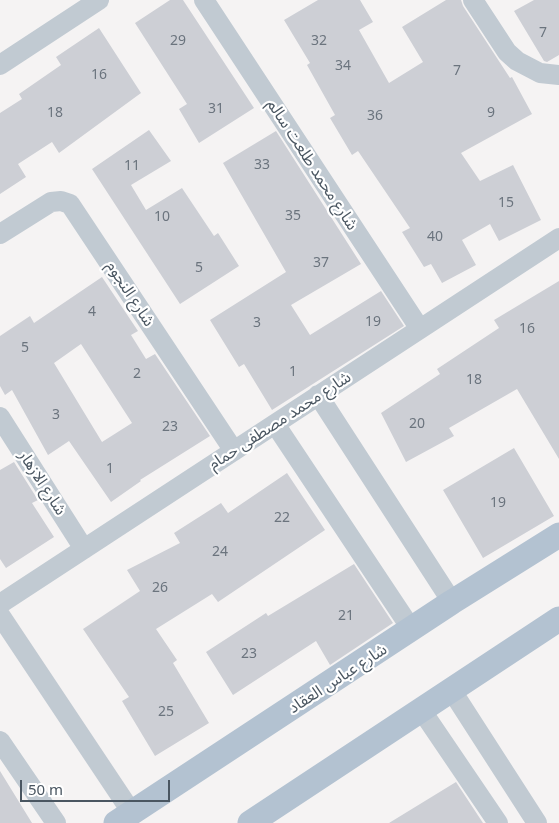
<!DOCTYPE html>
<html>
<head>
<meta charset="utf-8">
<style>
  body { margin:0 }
  #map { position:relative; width:559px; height:823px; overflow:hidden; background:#f5f3f3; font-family:"Noto Sans",sans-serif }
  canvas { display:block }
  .scale { position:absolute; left:20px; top:780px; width:150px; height:22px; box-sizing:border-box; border:2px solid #4a5661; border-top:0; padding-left:6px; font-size:15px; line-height:18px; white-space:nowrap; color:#4a5661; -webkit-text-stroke:4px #fff; paint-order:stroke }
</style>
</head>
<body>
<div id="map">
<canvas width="559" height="823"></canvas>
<div class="scale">50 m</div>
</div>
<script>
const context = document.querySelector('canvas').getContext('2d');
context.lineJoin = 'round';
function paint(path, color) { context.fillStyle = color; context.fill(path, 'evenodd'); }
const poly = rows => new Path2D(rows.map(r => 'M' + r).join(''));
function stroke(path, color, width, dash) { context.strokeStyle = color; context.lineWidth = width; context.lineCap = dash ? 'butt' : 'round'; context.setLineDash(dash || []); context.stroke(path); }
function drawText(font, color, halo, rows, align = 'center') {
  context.font = font + ' "Noto Sans","Noto Sans Arabic",sans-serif'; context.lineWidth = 4.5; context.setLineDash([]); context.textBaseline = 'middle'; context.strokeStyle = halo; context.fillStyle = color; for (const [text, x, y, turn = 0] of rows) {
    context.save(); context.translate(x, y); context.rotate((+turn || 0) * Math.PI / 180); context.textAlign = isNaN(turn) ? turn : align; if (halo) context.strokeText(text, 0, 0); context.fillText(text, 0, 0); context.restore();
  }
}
const building = poly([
  [170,0,183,0,254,108,199,143,179,109,187,104,135,23],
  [318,0,360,0,373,22,359,30,389,83,423,62,402,27,446,0,461,0,463,6,510,78,512,77,532,114,461,153,480,181,513,165,541,220,499,241,490,224,462,240,476,265,442,283,431,264,424,267,402,232,410,228,358,151,352,155,330,118,335,115,307,65,310,63,284,20],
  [534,0,559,0,559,55,547,62,544,61,514,11],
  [99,28,141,93,59,153,52,142,18,164,26,177,0,194,0,113,22,99,19,94,61,65,56,57],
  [149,130,171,161,131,185,146,210,182,188,214,236,218,233,239,266,180,304,92,169],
  [276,131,361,264,291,305,310,335,381,291,404,326,272,410,244,364,239,367,210,320,286,272,223,163],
  [102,277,138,331,131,335,146,359,155,354,210,436,140,480,141,481,111,502,69,441,48,455,12,390,5,395,0,386,0,336,30,316,34,323],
  [81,344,132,423,102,442,54,363],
  [559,281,559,459,517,389,449,428,454,436,406,462,381,413,440,374,437,369,499,328,494,320],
  [514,448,554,516,483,558,443,490],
  [14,462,38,500,32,503,54,537,6,568,0,559,0,470],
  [287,473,325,530,218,602,212,594,156,629,177,660,173,663,209,723,155,756,122,701,129,697,83,629,140,591,127,570,180,543,174,533,221,503,228,513],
  [354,564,393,623,330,665,316,641,233,695,206,652,266,613,268,616],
  [0,771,32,823,0,823],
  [456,782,483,823,389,823]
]);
const minor = poly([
  [204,0,420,329],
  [473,0,507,52,517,61,540,73,559,75],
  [0,65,99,0],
  [0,234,51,202,61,201,70,204,234,451],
  [318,395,452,602],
  [0,417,84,549],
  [275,424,412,630],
  [0,604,559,238],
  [0,615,132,813],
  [452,691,537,823],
  [422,711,498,823],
  [0,741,56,823]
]);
const major = poly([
  [116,823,452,602,559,535],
  [250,823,559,619]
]);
const numberNames = [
  ["7",543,33],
  ["29",178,41],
  ["32",319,41],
  ["34",343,66],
  ["7",457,71],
  ["16",99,75],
  ["31",216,109],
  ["18",55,113],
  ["9",491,113],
  ["36",375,116],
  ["33",262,165],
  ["11",132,166],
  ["15",506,203],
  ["35",293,216],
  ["10",162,217],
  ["40",435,237],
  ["37",321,263],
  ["5",199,268],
  ["4",92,312],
  ["19",373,322],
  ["3",257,323],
  ["16",527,329],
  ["5",25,348],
  ["1",293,372],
  ["2",137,374],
  ["18",474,380],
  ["3",56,415],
  ["20",417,424],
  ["23",170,427],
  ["1",110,469],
  ["19",498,503],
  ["22",282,518],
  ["24",220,552],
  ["26",160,588],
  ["21",346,616],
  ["23",249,654],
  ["25",166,712]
];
const streetNames = [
  ["شارع محمد طلعت سالم",312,165,57],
  ["شارع النجوم",130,294,57],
  ["شارع محمد مصطفى حمام",280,421,-33],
  ["شارع الازهار",42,483,57],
  ["شارع عباس العقاد",338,679,-33]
];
paint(building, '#cdcfd5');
stroke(minor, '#c1cad2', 20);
stroke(major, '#b3c2d1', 25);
drawText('14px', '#6b747e', null, numberNames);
drawText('16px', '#4a5661', '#fff', streetNames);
</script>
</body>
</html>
